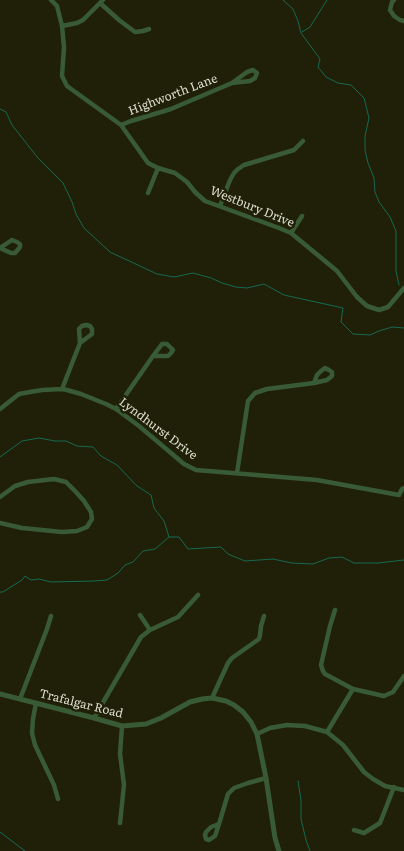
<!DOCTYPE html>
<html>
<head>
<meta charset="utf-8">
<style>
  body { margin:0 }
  canvas { display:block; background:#1f2007 }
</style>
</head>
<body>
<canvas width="404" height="851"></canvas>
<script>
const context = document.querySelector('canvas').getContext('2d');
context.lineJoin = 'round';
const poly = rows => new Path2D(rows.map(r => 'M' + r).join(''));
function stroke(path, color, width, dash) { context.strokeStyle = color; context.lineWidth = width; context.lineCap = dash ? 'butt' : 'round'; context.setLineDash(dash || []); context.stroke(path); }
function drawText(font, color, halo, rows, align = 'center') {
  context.font = font + ' Literata,serif'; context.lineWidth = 5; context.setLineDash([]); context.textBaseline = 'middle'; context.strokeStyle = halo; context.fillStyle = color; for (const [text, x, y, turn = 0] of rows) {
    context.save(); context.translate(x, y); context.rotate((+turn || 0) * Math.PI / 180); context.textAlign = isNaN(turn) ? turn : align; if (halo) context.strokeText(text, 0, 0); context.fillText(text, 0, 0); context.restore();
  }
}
const stream = poly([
  [283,0,293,9,298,21,301,33,320,59,318,67,326,77,338,83,351,85,364,98,369,118,365,136,365,150,368,163,374,178,375,192,379,202,390,217,396,231,396,271,399,285],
  [302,32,310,27,327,0],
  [0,109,6,112,12,125,38,158,63,183,72,202,76,214,84,228,110,252,157,274,174,277,193,273,211,278,222,283,236,287,247,288,264,284,284,295,343,308,341,322,353,334,370,335,379,331,392,327,404,328],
  [0,457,22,441,39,438,55,441,66,441,77,446,93,447,101,456,117,465,137,486,151,495,154,508,164,521,169,537],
  [0,592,3,592,22,580,25,576,31,580,39,579,51,582,93,581,107,580,118,573,125,565,133,562,143,551,155,549,169,537,179,537,188,549,221,547,228,554,245,561,273,559,292,563,313,564,329,558,342,557,354,563,378,563,404,560],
  [298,781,301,800,301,819,306,840,310,851],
  [0,832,25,851]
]);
const minor = poly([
  [51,0,57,6,62,26,64,47,62,76,67,86,121,125,148,163,158,168,175,173,187,182,195,192,205,201,279,228,291,233,337,271,357,297,367,306,379,310,388,307,404,288],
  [394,0,392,2,390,10,394,16,400,20,404,21],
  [100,3,119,20,135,32,143,31,149,29],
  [62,26,77,23,83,20,103,0],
  [121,125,131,121,171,109,232,83,250,81,255,78,257,73,253,70,247,72,232,83],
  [148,193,158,168],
  [220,206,230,180,234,173,238,169,244,165,294,150,303,141],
  [291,233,302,216],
  [12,240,17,242,20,244,20,247,15,253,11,253,0,248,12,240],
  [62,389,80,343,92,334,92,329,90,326,86,325,82,326,79,329,80,343],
  [0,409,19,394,30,392,42,390,62,389,67,390,81,394,106,404,116,409,139,426,184,464,196,470,317,480,399,495,402,489,404,488],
  [116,409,153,356,168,356,171,353,173,350,167,344,162,344,153,356],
  [237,473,248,401,255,393,267,389,314,383,327,380,332,376,332,372,329,370,325,368,321,371,317,375,314,383],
  [0,497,15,486,28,482,54,479,66,482,76,492,84,501,91,512,92,519,87,527,77,531,62,532,22,528,0,523],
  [335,610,330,626,321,665,323,671,325,674,353,689,384,696,393,692,404,676],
  [140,615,150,630],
  [212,698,228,663,232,658,259,639,260,635,261,626,264,616],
  [20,699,47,629,51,616],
  [36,703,33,719,32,733,35,745,54,785,58,799],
  [94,718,141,637,150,630,178,617,198,595],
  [327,732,353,689],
  [257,734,270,728,287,725,305,726,327,732,343,745,364,772,373,779,385,786,404,790],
  [120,823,124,785,120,754,122,726],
  [219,824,215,836,209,840,206,839,205,835,206,832,211,827,219,824,228,794,234,788,248,783,266,778],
  [354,830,364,833,380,823,394,787]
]);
const tertiary = poly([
  [0,694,94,718,122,726,146,724,161,718,190,702,202,699,212,698,226,701,234,705,243,712,251,722,257,734,266,778,275,838,279,851]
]);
const streetNames = [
  ["Highworth Lane",173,95,-21],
  ["Westbury Drive",252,207,22],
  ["Lyndhurst Drive",158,429,37],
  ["Trafalgar Road",81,704,14]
];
stroke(stream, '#176854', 1);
stroke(minor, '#385a34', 4.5);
stroke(tertiary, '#385a34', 5);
drawText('12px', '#dcddce', '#1f2007', streetNames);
</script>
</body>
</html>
